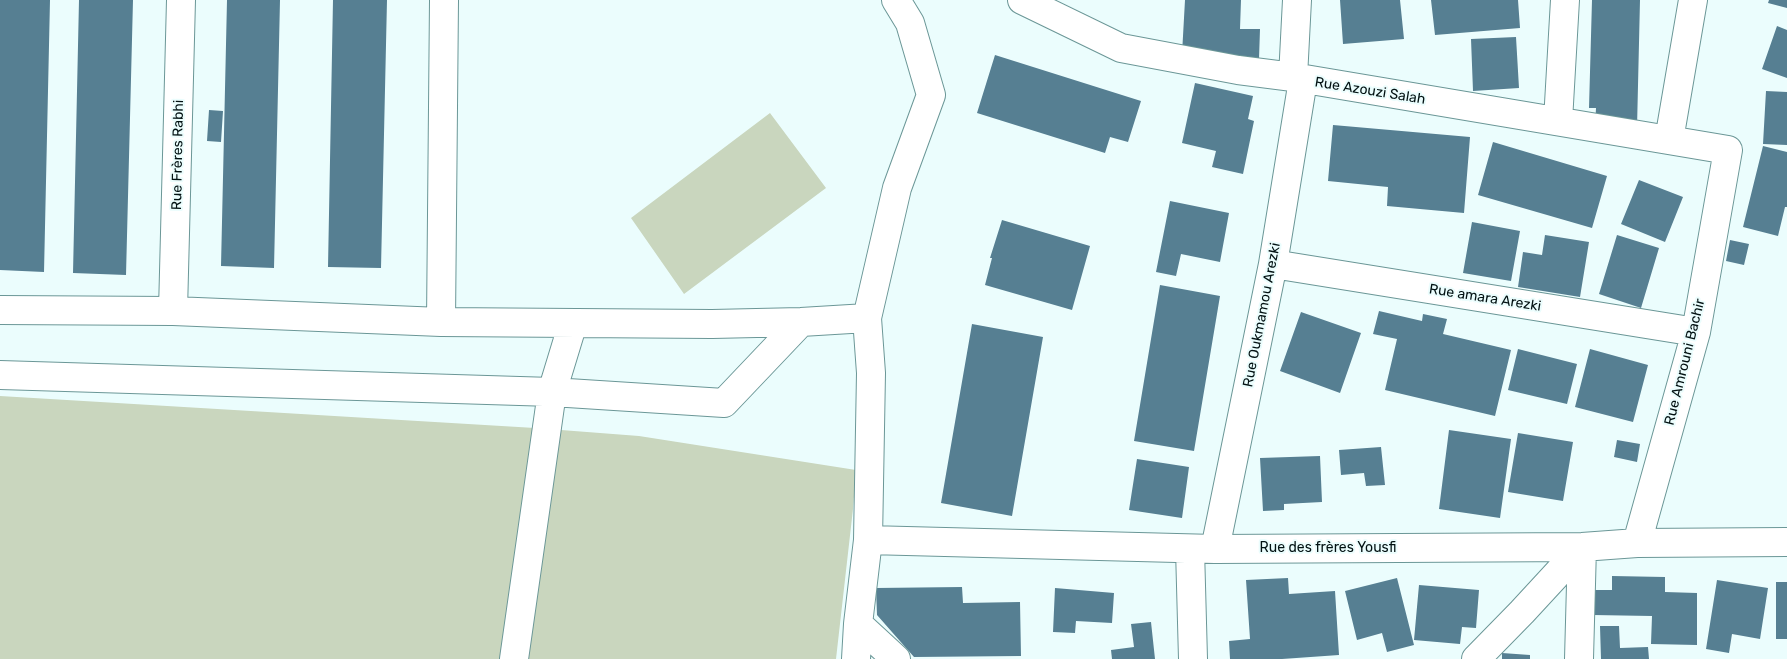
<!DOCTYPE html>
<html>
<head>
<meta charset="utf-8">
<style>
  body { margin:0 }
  canvas { display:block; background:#ebfdfd }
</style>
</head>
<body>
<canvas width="1787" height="659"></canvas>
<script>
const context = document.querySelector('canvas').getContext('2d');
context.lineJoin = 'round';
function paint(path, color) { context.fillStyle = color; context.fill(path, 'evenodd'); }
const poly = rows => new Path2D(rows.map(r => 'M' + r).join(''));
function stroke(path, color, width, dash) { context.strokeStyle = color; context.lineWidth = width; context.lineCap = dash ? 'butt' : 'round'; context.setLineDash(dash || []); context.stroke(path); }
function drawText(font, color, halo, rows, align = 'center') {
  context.font = font + ' Rubik,sans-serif'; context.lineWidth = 4; context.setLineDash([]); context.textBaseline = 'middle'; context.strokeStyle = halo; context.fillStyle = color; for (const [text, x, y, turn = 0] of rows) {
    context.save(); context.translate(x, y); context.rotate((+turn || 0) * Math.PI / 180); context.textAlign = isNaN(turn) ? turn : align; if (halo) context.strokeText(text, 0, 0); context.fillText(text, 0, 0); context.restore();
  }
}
const green = poly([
  [770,113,826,188,684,294,631,218],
  [0,396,535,428,639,436,856,470,853,509,836,659,0,659]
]);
const building = poly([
  [0,0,50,0,44,272,0,270],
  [79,0,133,0,126,275,73,273],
  [227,0,280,0,274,268,221,266],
  [333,0,387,0,381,268,328,267],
  [1185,0,1241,0,1240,29,1260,29,1259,59,1182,54],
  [1340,0,1400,0,1404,39,1343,44],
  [1431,0,1518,0,1520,28,1435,35],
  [1592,0,1640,0,1637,128,1595,127,1596,108,1589,108],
  [1769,0,1787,0,1787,8,1768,3],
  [1777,26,1787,30,1787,78,1762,69],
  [1516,37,1519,88,1473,91,1471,39],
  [995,55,1141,101,1128,142,1110,137,1105,153,977,113],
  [1195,83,1253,96,1248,119,1254,121,1243,174,1212,167,1216,151,1182,143],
  [1766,91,1787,92,1787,145,1763,144],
  [209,110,223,111,221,142,207,141],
  [1333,125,1470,137,1464,213,1387,206,1388,187,1328,181],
  [1493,142,1607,176,1592,228,1478,195],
  [1763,146,1787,152,1787,207,1785,207,1778,236,1743,227],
  [1639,180,1683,197,1665,242,1621,224],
  [1170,201,1229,213,1220,262,1181,254,1176,276,1156,272],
  [1002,220,1090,246,1072,310,985,285,992,258,990,258],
  [1472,222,1520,231,1511,281,1463,273],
  [1545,235,1589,242,1580,297,1518,287,1523,252,1542,255],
  [1617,235,1659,248,1641,308,1599,294],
  [1730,240,1749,244,1744,265,1726,261],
  [1160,285,1220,296,1194,451,1134,441],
  [1379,311,1422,321,1423,314,1447,319,1443,334,1511,350,1495,416,1385,390,1397,339,1373,334],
  [1301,312,1361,333,1340,393,1280,371],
  [972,324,1043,337,1012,516,941,503],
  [1518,349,1577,364,1567,404,1508,390],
  [1590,349,1648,365,1633,422,1575,407],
  [1449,430,1511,439,1500,518,1439,509],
  [1518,433,1573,442,1563,501,1508,492],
  [1617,440,1640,444,1637,462,1614,457],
  [1381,447,1385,485,1366,486,1364,473,1341,475,1339,450],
  [1320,456,1322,502,1284,504,1284,510,1263,511,1260,458],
  [1137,459,1189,467,1182,518,1129,510],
  [1612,576,1665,577,1665,592,1697,593,1697,645,1651,644,1652,616,1593,615,1594,590,1612,590],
  [1288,578,1289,594,1335,591,1339,655,1282,659,1230,659,1229,641,1250,639,1246,580],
  [1397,578,1414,645,1387,652,1382,633,1357,640,1345,591],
  [1717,580,1768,588,1760,639,1732,634,1729,653,1706,649],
  [1776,582,1787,582,1787,639,1776,639],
  [1419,585,1479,590,1476,628,1462,627,1460,644,1414,640],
  [962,587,963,603,1020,602,1021,656,914,657,877,615,876,588],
  [1055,588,1114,593,1112,623,1076,621,1075,633,1053,632],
  [1151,622,1155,659,1112,659,1111,650,1134,647,1131,624],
  [1600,626,1619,626,1620,648,1648,647,1649,659,1601,659],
  [1502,653,1530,655,1530,659,1502,659]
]);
const minor = poly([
  [1022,0,1121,48,1238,70,1293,77,1728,150,1696,332,1637,543],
  [1293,77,1297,0],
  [1558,121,1565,0],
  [1669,140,1693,0],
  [1273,264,1696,332],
  [0,310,173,311,441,322,712,324,801,322,867,318],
  [173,311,181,0],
  [441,322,444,0],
  [0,375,552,392,724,403,801,322],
  [868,540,1215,549,1582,547,1637,543,1787,542],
  [1190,549,1193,659],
  [1215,549,1273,264,1303,80],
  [858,624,896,659],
  [514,659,552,392,573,323],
  [856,659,858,624,868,540,871,373,867,318,897,188,931,95,910,23,896,0],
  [1476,659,1522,612,1582,547],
  [1579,659,1582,547]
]);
const streetNames = [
  ["Rue Azouzi Salah",1370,91,9],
  ["Rue Frères Rabhi",178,155,-89],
  ["Rue amara Arezki",1485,298,9],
  ["Rue Oukmamou Arezki",1262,315,-79],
  ["Rue Amrouni Bachir",1685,362,-76],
  ["Rue des frères Yousfi",1328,548]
];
paint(green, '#c9d6be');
paint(building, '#567f92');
stroke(minor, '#6b9797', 30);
stroke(minor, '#fff', 28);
drawText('14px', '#021112', '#ebfdfd', streetNames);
</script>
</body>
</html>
